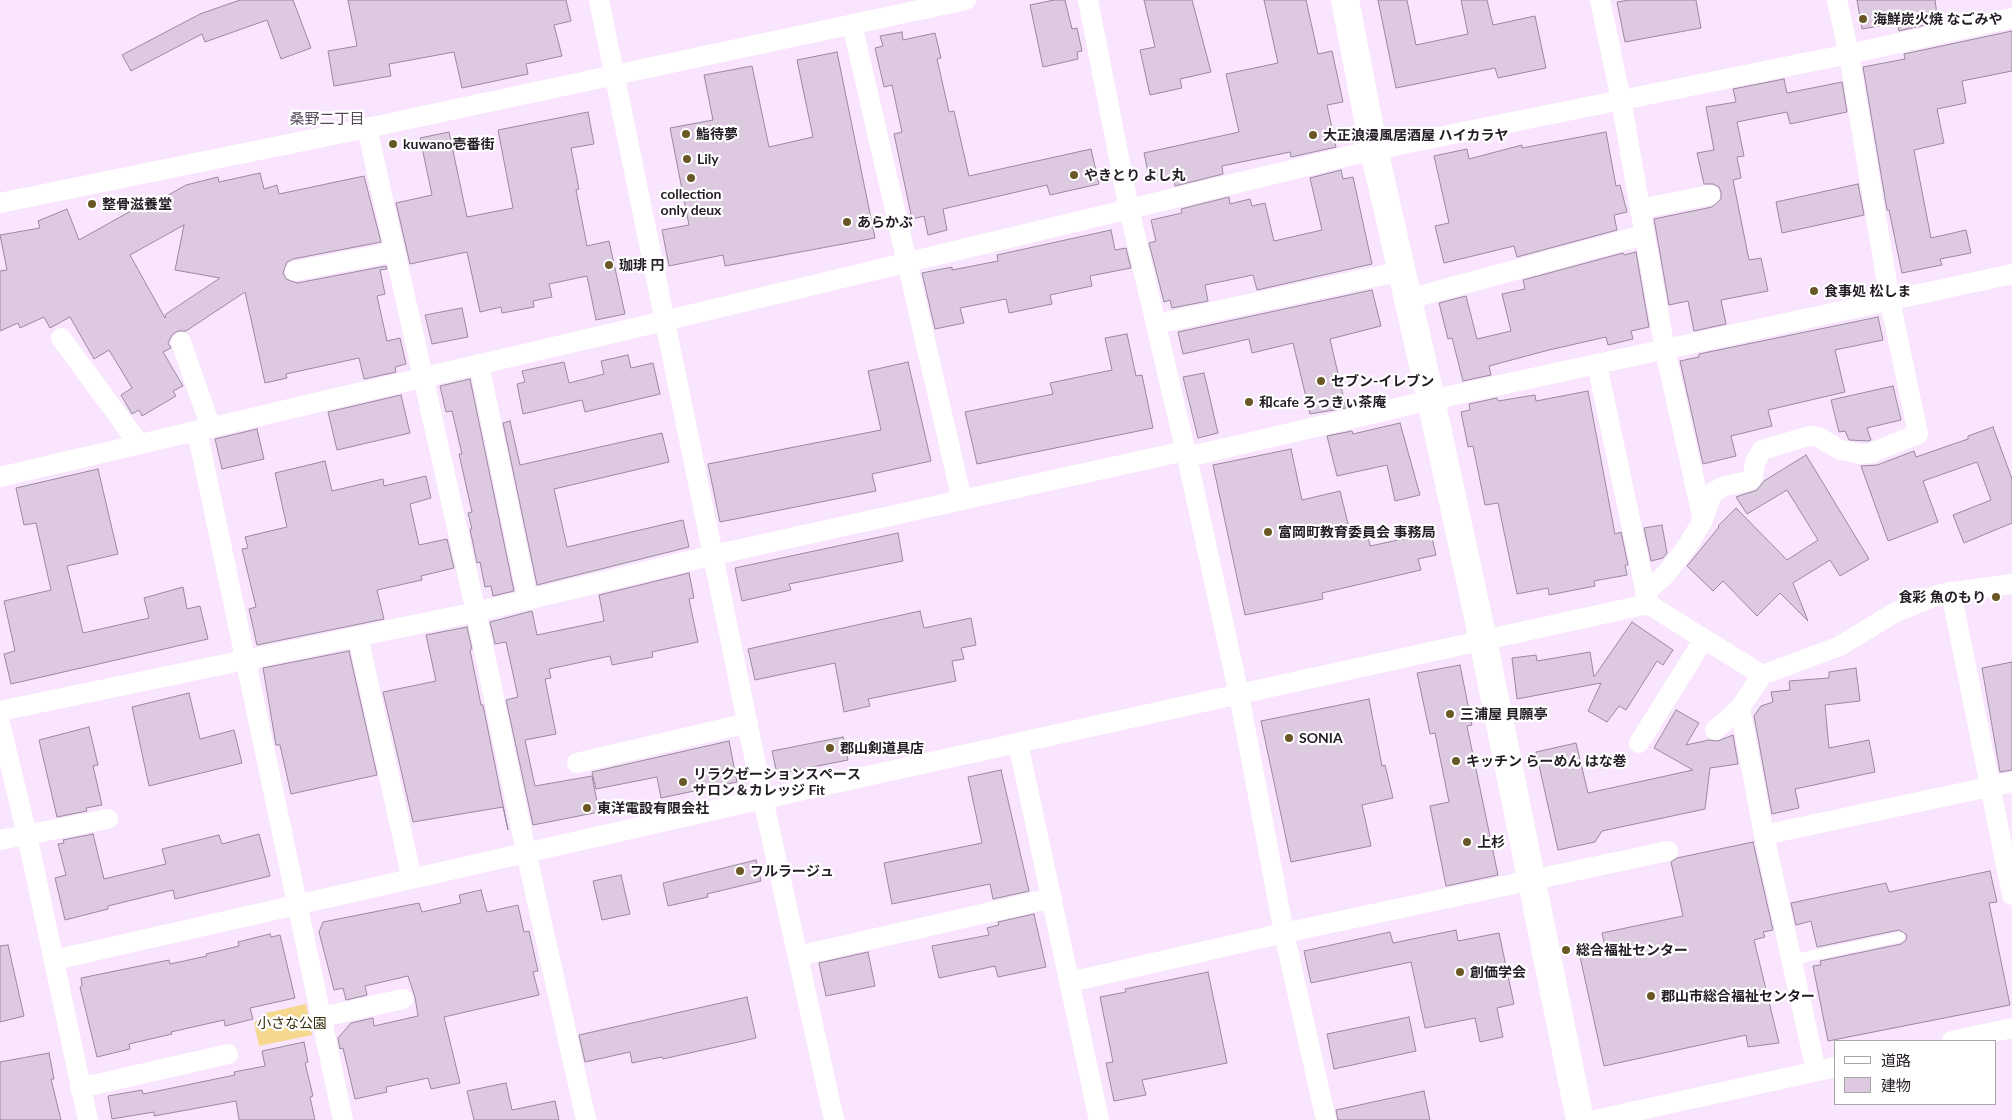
<!DOCTYPE html>
<html>
<head>
<meta charset="utf-8">
<style>
  body { margin:0 }
  #map { position:relative; width:2012px; height:1120px; overflow:hidden; background:#f9e5fd; font-family:Lato,"Noto Sans JP",sans-serif }
  canvas { display:block }
  .legend { position:absolute; left:1834px; top:1040px; width:162px; height:65px; box-sizing:border-box; background:#fff; border:1px solid #a7a5a8; margin:0; padding:6px 9px; list-style:none; font-size:15px; color:#241d25 }
  .legend li { display:flex; align-items:center; gap:10px; height:25px }
  .legend b { width:25px; border:1px solid #a7a5a8 }
</style>
</head>
<body>
<div id="map">
<canvas width="2012" height="1120"></canvas>
<ul class="legend">
<li><b style="height:6px;background:#fff"></b>道路</li>
<li><b style="height:14px;background:#ddc9e0"></b>建物</li>
</ul>
</div>
<script>
const context = document.querySelector('canvas').getContext('2d');
context.lineJoin = 'round';
function paint(path, color) { context.fillStyle = color; context.fill(path, 'evenodd'); }
const poly = rows => new Path2D(rows.map(r => 'M' + r).join(''));
function stroke(path, color, width, dash) { context.strokeStyle = color; context.lineWidth = width; context.lineCap = dash ? 'butt' : 'round'; context.setLineDash(dash || []); context.stroke(path); }
function drawText(font, color, halo, rows, align = 'center') {
  context.font = font + ' Lato,"Noto Sans JP",sans-serif'; context.lineWidth = 4.5; context.setLineDash([]); context.textBaseline = 'middle'; context.strokeStyle = halo; context.fillStyle = color; for (const [text, x, y, turn = 0] of rows) {
    context.save(); context.translate(x, y); context.rotate((+turn || 0) * Math.PI / 180); context.textAlign = isNaN(turn) ? turn : align; if (halo) context.strokeText(text, 0, 0); context.fillText(text, 0, 0); context.restore();
  }
}
const green = poly([
  [306,1004,312,1035,259,1046,254,1023,266,1013]
]);
const building = poly([
  [240,0,293,0,311,48,281,59,267,20,205,42,202,34,131,71,122,55,200,14,240,0],
  [348,0,566,0,571,21,554,25,562,56,526,64,528,74,462,88,454,52,389,64,391,76,334,86,328,51,357,46,348,0],
  [1054,0,1065,0,1072,29,1077,28,1082,51,1077,52,1078,59,1043,67,1030,5,1054,0],
  [1144,0,1192,0,1211,72,1180,79,1182,88,1150,95,1140,50,1155,47,1144,0],
  [1264,0,1306,0,1318,54,1332,51,1343,102,1327,105,1336,147,1291,157,1290,152,1222,166,1223,174,1175,186,1173,176,1150,182,1144,153,1239,132,1226,74,1278,63,1264,0],
  [1378,0,1407,0,1416,45,1468,34,1461,0,1487,0,1493,25,1535,16,1546,68,1498,78,1495,68,1396,88,1378,0],
  [1630,0,1696,0,1701,28,1625,42,1617,2,1630,0],
  [1857,0,1935,0,1938,22,1899,31,1897,23,1862,29,1857,0],
  [2012,31,2012,71,1962,81,1966,103,1937,109,1944,143,1914,150,1931,238,1966,230,1971,253,1940,259,1942,265,1902,273,1889,210,1887,210,1863,67,1905,59,1904,54,2012,31],
  [902,32,903,40,935,33,941,58,937,59,949,112,954,111,969,176,1091,149,1099,184,1050,195,1047,185,943,209,947,230,928,235,924,216,912,219,894,134,902,132,892,85,884,87,875,48,883,46,880,36,902,32],
  [837,52,875,238,725,266,723,255,669,266,662,230,689,225,670,128,713,120,704,75,752,66,769,147,813,137,797,60,837,52],
  [1784,79,1787,93,1842,82,1847,112,1790,124,1787,112,1737,122,1744,156,1737,157,1741,178,1733,180,1749,260,1761,258,1768,291,1721,300,1726,324,1694,331,1688,301,1669,305,1654,219,1712,207,1721,199,1721,192,1719,187,1713,184,1704,184,1697,153,1714,150,1706,107,1736,102,1733,89,1784,79],
  [588,112,594,144,571,148,579,189,576,190,587,246,609,241,625,314,596,320,587,276,549,284,552,297,533,301,534,307,502,313,501,307,480,312,467,252,410,264,396,203,432,195,420,138,449,132,467,217,513,208,498,130,588,112],
  [1606,132,1616,186,1620,185,1627,212,1614,215,1617,230,1517,257,1514,246,1444,263,1435,226,1449,223,1434,156,1467,149,1469,159,1522,145,1522,148,1606,132],
  [1341,170,1343,179,1353,177,1372,264,1257,290,1253,275,1205,285,1208,301,1172,308,1170,300,1164,302,1149,243,1156,241,1151,220,1182,213,1181,209,1229,197,1230,204,1250,199,1252,206,1265,203,1274,241,1322,230,1310,178,1341,170],
  [260,173,264,189,277,185,279,194,364,176,381,242,293,259,287,262,283,273,286,279,297,283,386,266,387,269,380,270,385,294,377,296,387,341,400,338,406,364,395,367,396,372,364,379,359,358,286,374,287,378,265,383,245,292,186,331,178,331,172,335,168,343,171,348,163,352,183,386,173,391,176,396,142,416,139,410,132,414,121,395,132,388,109,350,94,359,70,317,50,328,44,317,20,328,18,323,0,331,0,271,7,270,0,235,40,228,38,221,67,209,79,240,138,207,140,211,186,185,218,177,219,182,260,173],
  [184,225,175,270,220,278,166,314,165,318,130,255,184,225],
  [1858,184,1864,215,1782,233,1776,202,1858,184],
  [1111,230,1115,250,1126,248,1131,268,1090,276,1092,286,1050,295,1052,304,1009,313,1006,299,960,308,964,323,935,329,922,273,952,267,952,270,998,261,997,255,1111,230],
  [1636,252,1649,327,1631,331,1633,339,1608,345,1606,337,1549,350,1489,366,1491,375,1463,381,1452,338,1448,339,1439,303,1466,296,1477,339,1511,331,1502,294,1525,289,1523,280,1623,253,1624,255,1636,252],
  [1372,290,1381,326,1330,339,1346,408,1310,414,1293,343,1252,353,1249,339,1183,354,1178,332,1372,290],
  [462,308,468,337,432,344,425,315,462,308],
  [1878,317,1883,340,1835,350,1845,392,1768,410,1772,426,1731,436,1736,456,1703,464,1680,361,1699,357,1699,354,1878,317],
  [1127,334,1136,376,1142,375,1153,428,977,464,965,412,1053,394,1050,383,1112,370,1105,338,1127,334],
  [628,355,631,368,653,363,660,394,585,412,582,400,523,414,517,384,525,382,522,371,564,362,569,383,604,374,601,361,628,355],
  [908,362,931,461,872,474,876,491,720,522,708,464,881,430,868,371,908,362],
  [1204,373,1218,433,1198,438,1183,377,1204,373],
  [470,379,514,591,493,596,491,586,485,587,480,562,477,563,470,529,472,529,468,513,472,512,459,454,462,454,452,411,446,412,440,386,470,379],
  [1893,386,1901,420,1867,428,1871,440,1868,441,1849,440,1845,431,1839,432,1831,400,1893,386],
  [1588,391,1615,534,1621,532,1628,565,1625,565,1627,575,1594,581,1595,586,1549,595,1548,588,1517,594,1498,503,1485,505,1473,446,1468,447,1461,412,1470,410,1469,404,1497,398,1498,401,1535,395,1536,401,1588,391],
  [401,395,410,433,337,450,328,412,401,395],
  [510,421,520,465,662,433,669,462,554,489,567,547,683,520,689,547,537,585,503,423,510,421],
  [1400,423,1420,495,1395,501,1387,465,1337,476,1327,436,1352,431,1353,434,1400,423],
  [1993,427,2012,479,2012,523,1964,543,1953,515,1991,500,1977,462,1923,481,1938,522,1888,541,1861,466,1877,465,1914,451,1916,457,1968,439,1968,436,1993,427],
  [257,429,264,459,222,469,215,439,257,429],
  [1291,449,1302,500,1340,491,1352,540,1368,537,1370,546,1431,533,1436,555,1418,559,1421,570,1322,593,1323,599,1245,615,1213,465,1291,449],
  [1806,455,1869,559,1840,576,1830,560,1793,583,1808,621,1780,593,1757,616,1723,581,1713,591,1687,566,1719,527,1718,526,1736,508,1787,560,1818,540,1787,490,1747,514,1736,497,1757,490,1764,481,1806,455],
  [325,461,332,491,383,479,384,486,426,476,431,498,410,504,419,545,447,539,454,568,421,576,422,580,377,590,384,619,257,645,249,609,256,607,242,549,248,548,245,537,287,527,275,473,325,461],
  [98,469,118,554,67,566,83,633,149,618,144,598,183,587,187,609,200,606,208,639,11,684,4,654,15,651,4,601,51,590,36,523,24,525,16,488,98,469],
  [1662,525,1667,553,1663,558,1651,561,1644,528,1662,525],
  [898,533,903,561,789,584,791,590,742,601,735,568,898,533],
  [689,573,694,598,689,599,698,642,652,652,653,657,612,665,610,656,549,669,551,678,545,679,556,734,525,740,535,786,592,776,599,812,533,825,506,700,518,697,506,642,495,644,490,622,532,611,537,635,604,621,599,595,689,573],
  [920,611,924,628,971,618,976,645,961,648,964,659,952,661,956,681,868,699,870,706,844,712,835,663,755,680,748,649,920,611],
  [1632,622,1673,650,1663,665,1657,661,1626,710,1619,706,1607,722,1588,711,1601,683,1517,699,1512,658,1536,655,1537,661,1590,652,1594,677,1632,622],
  [467,627,472,649,470,650,481,705,483,705,508,830,503,807,413,822,383,692,436,681,426,635,467,627],
  [349,651,377,775,291,794,280,745,276,745,263,668,349,651],
  [2012,662,2012,770,2000,772,1982,668,2012,662],
  [1460,665,1472,725,1467,726,1498,875,1446,886,1430,806,1449,802,1435,733,1430,734,1417,673,1460,665],
  [1856,668,1860,701,1825,705,1829,748,1869,740,1875,772,1795,789,1799,808,1772,814,1754,716,1761,706,1773,702,1771,692,1790,690,1789,681,1829,678,1829,672,1856,668],
  [189,693,200,739,234,730,242,763,149,786,132,707,189,693],
  [1369,699,1382,766,1385,765,1393,798,1362,805,1371,846,1291,862,1261,721,1369,699],
  [1676,710,1699,723,1686,745,1709,740,1718,741,1733,735,1738,764,1710,768,1705,809,1602,831,1595,842,1558,850,1536,752,1576,743,1588,793,1693,770,1654,748,1676,710],
  [89,727,98,765,93,766,102,805,86,808,87,811,57,817,39,740,89,727],
  [843,737,848,760,777,774,772,751,843,737],
  [729,741,737,782,661,798,657,777,596,789,592,772,729,741],
  [1001,770,1029,891,993,899,990,884,892,904,884,863,982,843,968,777,1001,770],
  [93,834,104,879,166,864,162,849,219,835,222,844,259,834,270,876,175,899,173,890,108,906,108,909,65,920,55,878,66,875,58,844,64,843,63,840,93,834],
  [1753,842,1773,930,1763,932,1765,937,1754,940,1779,1043,1748,1047,1746,1035,1604,1066,1579,952,1605,946,1602,933,1683,916,1671,862,1677,858,1753,842],
  [756,860,761,881,707,894,708,897,668,906,663,883,756,860],
  [1990,871,1997,902,1989,903,2010,1005,1828,1041,1813,966,1821,965,1820,961,1901,944,1906,940,1907,935,1899,930,1817,947,1811,921,1796,925,1791,903,1886,883,1889,892,1990,871],
  [621,875,630,914,602,920,593,881,621,875],
  [481,890,487,912,518,905,524,932,529,931,538,971,533,972,539,995,444,1017,460,1083,431,1089,428,1078,386,1087,387,1092,355,1099,343,1048,340,1049,338,1038,351,1023,373,1018,374,1026,418,1016,415,997,408,976,365,986,367,995,346,1000,343,988,334,990,319,932,323,922,419,903,422,912,461,903,459,895,481,890],
  [1034,914,1046,967,998,977,995,966,939,978,932,946,989,935,987,928,999,925,998,922,1034,914],
  [1456,930,1458,941,1499,933,1514,1004,1497,1008,1503,1037,1480,1042,1475,1018,1425,1028,1411,962,1311,983,1304,951,1390,932,1393,943,1456,930],
  [270,934,271,937,280,935,295,998,250,1008,253,1019,225,1026,224,1020,171,1032,172,1034,129,1044,130,1049,97,1057,80,987,82,986,81,978,169,960,170,964,207,956,206,954,239,946,238,942,270,934],
  [8,945,24,1016,0,1022,0,946,8,945],
  [868,952,875,986,826,996,819,963,868,952],
  [1208,972,1227,1063,1142,1080,1146,1095,1114,1101,1106,1063,1113,1062,1100,997,1126,992,1125,989,1208,972],
  [747,997,756,1038,663,1059,662,1057,632,1063,630,1052,585,1062,579,1035,747,997],
  [1409,1017,1416,1051,1334,1069,1327,1034,1409,1017],
  [304,1042,308,1062,305,1063,313,1096,310,1097,315,1120,239,1120,236,1101,154,1116,154,1112,112,1119,108,1096,142,1090,143,1094,235,1075,234,1072,265,1066,262,1051,304,1042],
  [49,1053,54,1079,51,1079,61,1120,0,1120,0,1062,49,1053],
  [506,1083,512,1110,555,1101,559,1120,474,1120,467,1091,506,1083],
  [1424,1091,1430,1120,1338,1120,1336,1110,1424,1091]
]);
const lane = poly([
  [1791,960,1900,937]
]);
const street = poly([
  [599,0,763,799,834,1120],
  [1088,0,1129,209,1187,457,1431,400,2012,274],
  [1600,0,1621,100,1665,350,1703,520],
  [367,128,476,612,526,852,586,1120],
  [0,203,367,128,966,0],
  [1640,209,1710,195],
  [295,271,394,252],
  [1408,299,1644,235],
  [1156,324,1402,271],
  [61,338,139,444],
  [181,342,211,428],
  [479,364,528,600],
  [1597,365,1648,603],
  [197,431,343,1120],
  [1187,457,1239,695,1284,933,1326,1120],
  [0,477,664,321,1374,150,1849,54,2012,18],
  [962,500,1185,451],
  [1951,592,2012,895],
  [1645,593,1666,574,1688,545,1703,520,1713,492,1725,486,1749,481,1753,477,1755,462,1762,450,1809,436,1818,437,1841,450,1860,454,1871,453,1918,434,1890,301,1849,54,1837,0],
  [358,637,412,879],
  [1740,708,1764,835,1816,1071],
  [0,711,476,612,714,555,962,500,852,24],
  [0,723,27,835,88,1120],
  [1715,730,1740,708,1762,675],
  [1018,743,1099,1120],
  [1639,743,1704,639],
  [577,763,748,723],
  [1764,835,2012,782],
  [0,840,108,819],
  [798,956,1052,898],
  [54,960,763,799,1648,604,1762,675,1840,646,1894,613,1940,594,2012,584],
  [1070,982,1284,933,1668,851],
  [322,1017,403,999],
  [1952,1041,2012,1028],
  [80,1088,228,1054],
  [1595,1120,1836,1067]
]);
const secondary = poly([
  [1345,0,1374,150,1431,400,1483,640,1580,1120]
]);
const markers = [
  [1863,19,5,"#695725"],
  [686,134,5,"#695725"],
  [1313,135,5,"#695725"],
  [393,144,5,"#695725"],
  [687,159,5,"#695725"],
  [1074,175,5,"#695725"],
  [691,178,5,"#695725"],
  [92,204,5,"#695725"],
  [847,222,5,"#695725"],
  [609,265,5,"#695725"],
  [1814,291,5,"#695725"],
  [1321,381,5,"#695725"],
  [1249,402,5,"#695725"],
  [1268,532,5,"#695725"],
  [1996,597,5,"#695725"],
  [1450,714,5,"#695725"],
  [1289,738,5,"#695725"],
  [830,748,5,"#695725"],
  [1456,761,5,"#695725"],
  [683,782,5,"#695725"],
  [587,808,5,"#695725"],
  [1467,842,5,"#695725"],
  [740,871,5,"#695725"],
  [1566,950,5,"#695725"],
  [1460,972,5,"#695725"],
  [1651,996,5,"#695725"]
];
const poiNames = [
  ["海鮮炭火焼 なごみや",1873,19],
  ["鮨待夢",696,134],
  ["大正浪漫風居酒屋 ハイカラヤ",1323,135],
  ["kuwano壱番街",403,144],
  ["Lily",697,159],
  ["やきとり よし丸",1084,175],
  ["collection",691,194,"center"],
  ["only deux",691,210,"center"],
  ["整骨滋養堂",102,204],
  ["あらかぶ",857,222],
  ["珈琲 円",619,265],
  ["食事処 松しま",1824,291],
  ["セブン-イレブン",1331,381],
  ["和cafe ろっきぃ茶庵",1259,402],
  ["富岡町教育委員会 事務局",1278,532],
  ["食彩 魚のもり",1986,597,"right"],
  ["三浦屋 貝願亭",1460,714],
  ["SONIA",1299,738],
  ["郡山剣道具店",840,748],
  ["キッチン らーめん はな巻",1466,761],
  ["リラクゼーションスペース",693,774],
  ["サロン＆カレッジ Fit",693,790],
  ["東洋電設有限会社",597,808],
  ["上杉",1477,842],
  ["フルラージュ",750,871],
  ["総合福祉センター",1576,950],
  ["創価学会",1470,972],
  ["郡山市総合福祉センター",1661,996]
];
const parkNames = [
  ["小さな公園",292,1023]
];
const neighbourhoodNames = [
  ["桑野二丁目",327,119]
];
paint(green, '#f5d88e');
paint(building, '#ddc9e0');
stroke(building, '#9b899f', 1);
stroke(lane, '#fff', 10);
stroke(street, '#fff', 20);
stroke(secondary, '#fff', 28);
for (const [x, y, r, color] of markers) { const dot = new Path2D(); dot.arc(x, y, r, 0, 2 * Math.PI); context.fillStyle = color; context.fill(dot); stroke(dot, '#fff', 2); }
drawText('bold 14px', '#241d25', '#fff', poiNames, 'left');
drawText('14px', '#362a08', '#fff', parkNames);
drawText('15px', '#56465a', '#fff', neighbourhoodNames);
</script>
</body>
</html>
